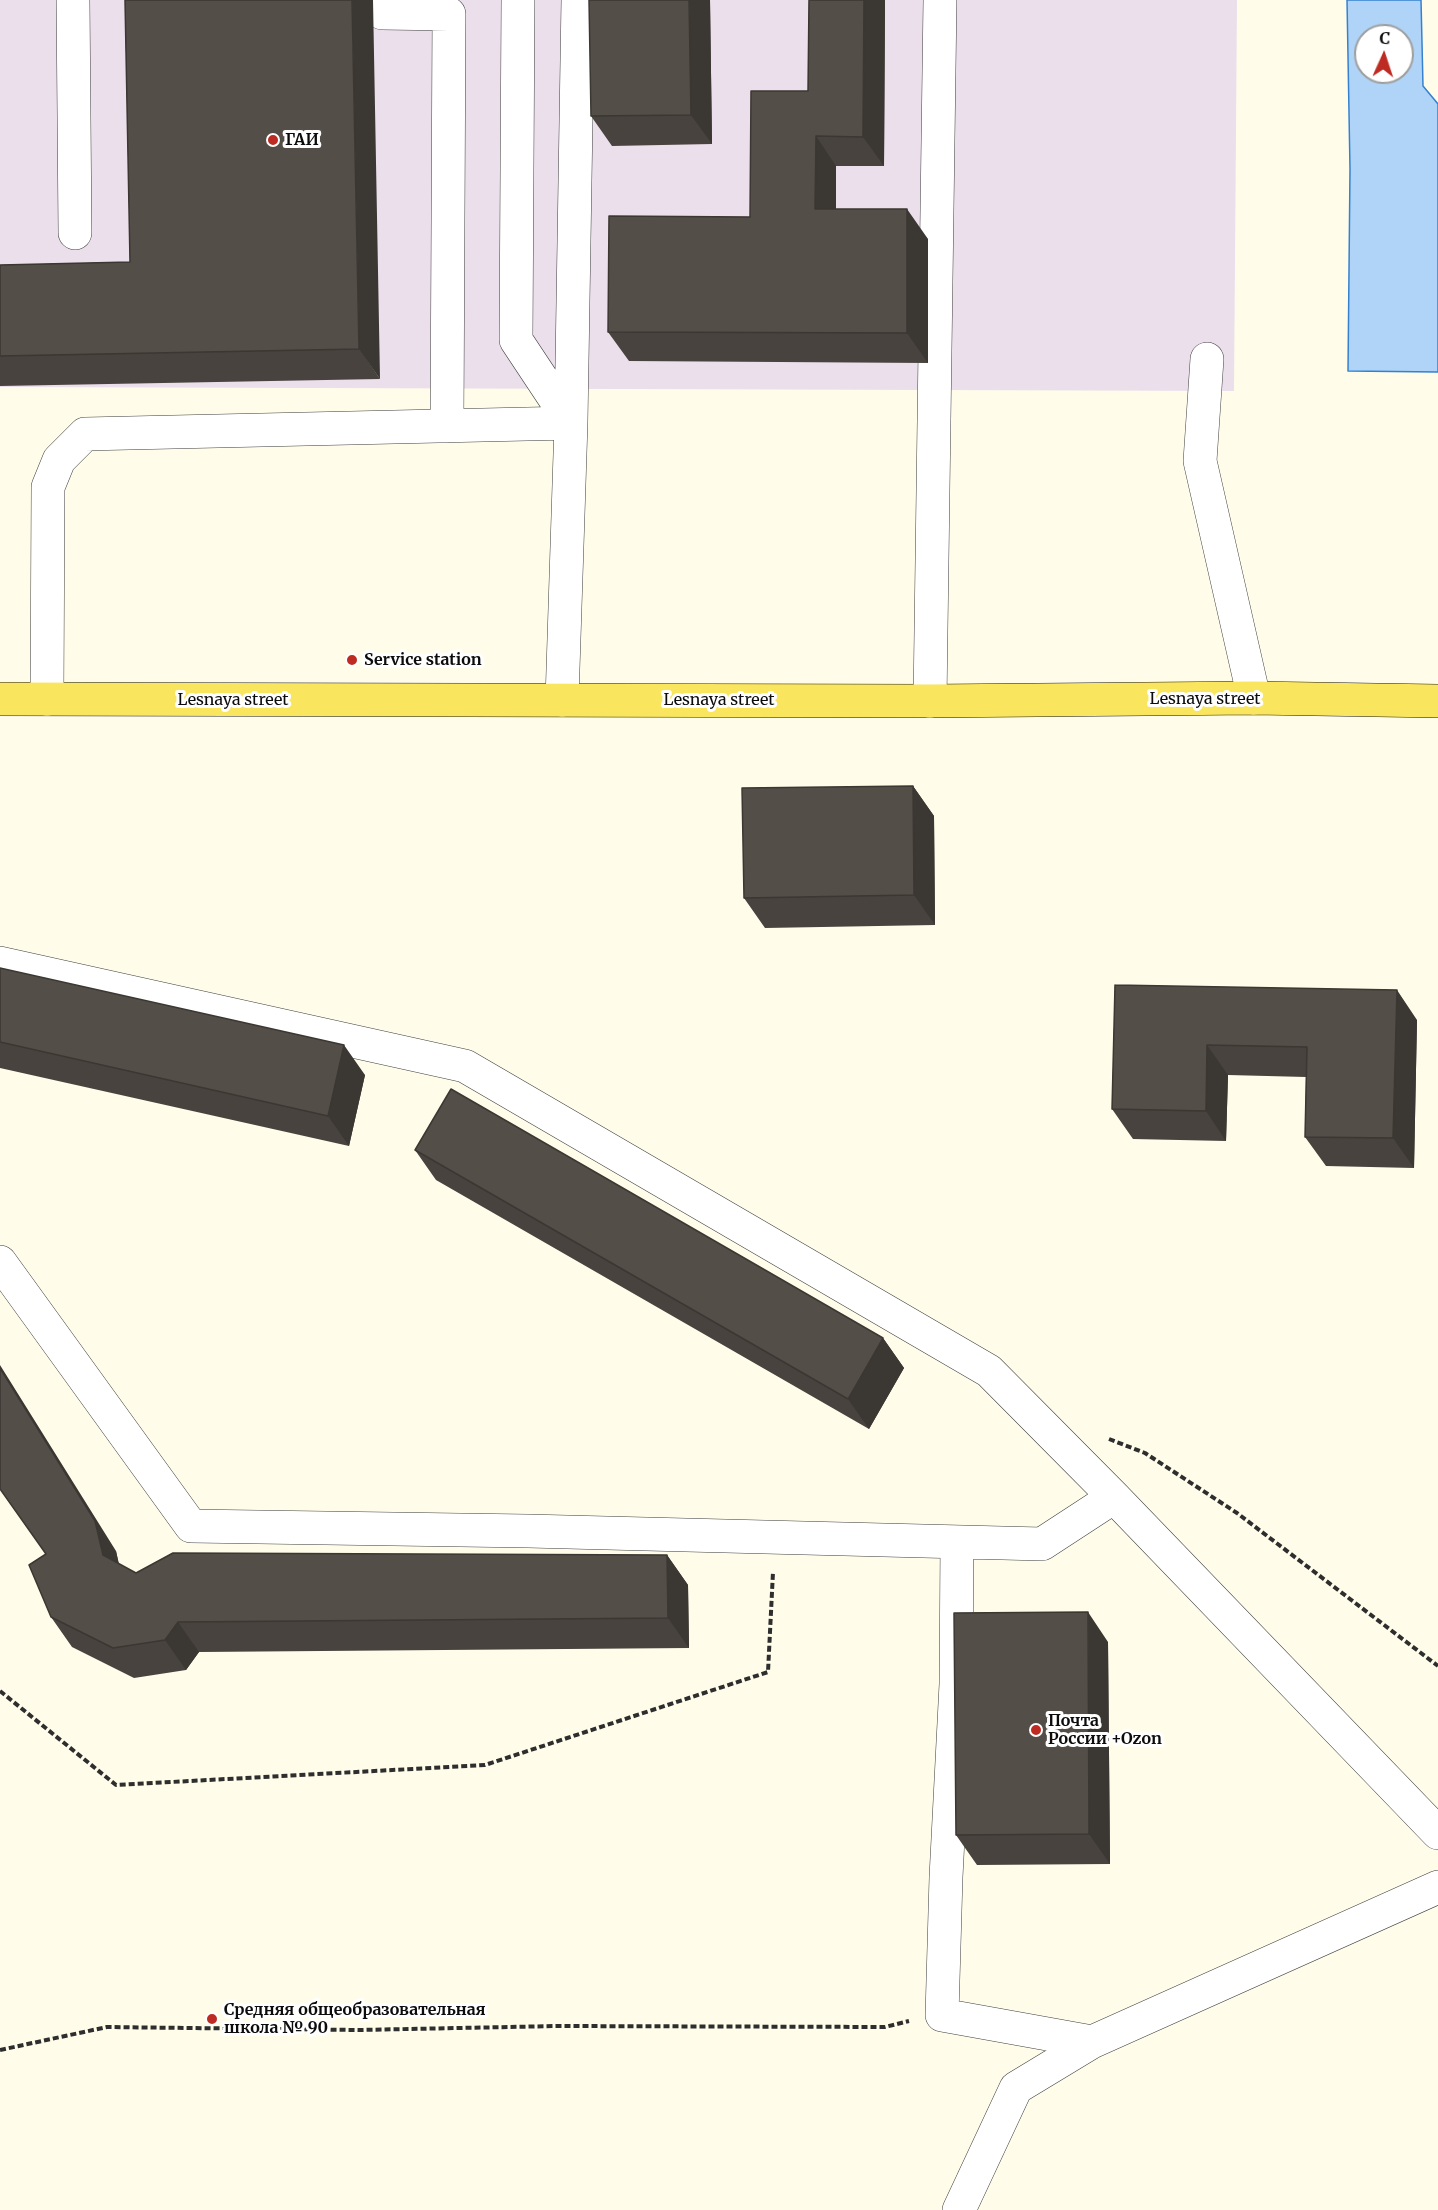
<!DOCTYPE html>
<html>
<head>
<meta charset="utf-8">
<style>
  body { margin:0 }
  #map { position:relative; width:1438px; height:2210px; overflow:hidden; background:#fffdea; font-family:Merriweather,serif }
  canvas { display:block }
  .north { position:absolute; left:1354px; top:24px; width:60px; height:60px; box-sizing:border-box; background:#fff; border:2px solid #9e9e9e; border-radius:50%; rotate:3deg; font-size:16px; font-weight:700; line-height:24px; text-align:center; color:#0c0c0c }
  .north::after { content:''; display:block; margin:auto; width:21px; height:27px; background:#bd2b22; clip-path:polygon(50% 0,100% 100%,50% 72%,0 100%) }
</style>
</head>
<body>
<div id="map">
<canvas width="1438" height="2210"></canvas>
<div class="north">С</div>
</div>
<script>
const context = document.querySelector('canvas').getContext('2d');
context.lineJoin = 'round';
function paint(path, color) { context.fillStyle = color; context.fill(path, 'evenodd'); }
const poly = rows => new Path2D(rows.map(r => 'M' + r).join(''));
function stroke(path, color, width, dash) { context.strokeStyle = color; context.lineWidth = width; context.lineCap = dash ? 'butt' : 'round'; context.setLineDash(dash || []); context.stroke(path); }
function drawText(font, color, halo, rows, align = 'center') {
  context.font = font + ' Merriweather,serif'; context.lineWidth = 6; context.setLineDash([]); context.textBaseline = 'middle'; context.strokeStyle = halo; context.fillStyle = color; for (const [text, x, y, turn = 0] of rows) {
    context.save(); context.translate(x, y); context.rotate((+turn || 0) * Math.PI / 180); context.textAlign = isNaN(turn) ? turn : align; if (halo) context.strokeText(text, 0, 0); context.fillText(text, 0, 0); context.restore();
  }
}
const industrial = poly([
  [0,0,1237,0,1234,391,0,387]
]);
const water = poly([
  [1347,0,1421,0,1423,86,1438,104,1438,372,1348,371,1350,169,1347,0],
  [1366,36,1402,36,1402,72,1366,72,1366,36]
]);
const path = poly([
  [1109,1439,1145,1453,1237,1513,1438,1666],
  [0,1691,116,1785,485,1765,768,1672,773,1572],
  [0,2050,107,2027,359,2030,558,2026,885,2027,909,2021]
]);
const minor = poly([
  [73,0,75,233],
  [518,0,516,340,571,423],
  [382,13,449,14,447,426],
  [1207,359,1200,461,1254,698],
  [47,699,48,487,59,460,85,434,571,423],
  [562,700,571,423,578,0],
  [930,701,940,0],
  [0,963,465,1066,989,1371,1114,1497,1438,1833],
  [0,1262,191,1526,528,1531,1042,1544,1114,1497],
  [957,1542,956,1684,946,1877,942,2015,1092,2042],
  [959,2210,1016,2088,1092,2042,1438,1887]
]);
const major = poly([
  [0,699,930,701,1254,698,1438,701]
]);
const wall = poly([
  [125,0,380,379,0,386,0,265,130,262],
  [710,0,712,144,612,146,591,116],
  [809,0,885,0,884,166,836,166,836,209,928,239,928,363,629,361,608,332,750,217,808,91],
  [913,786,934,816,935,925,765,928,744,898],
  [0,968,365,1075,349,1146,0,1068],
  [1115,985,1417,1020,1414,1168,1326,1166,1305,1137,1306,1077,1228,1075,1226,1141,1133,1139,1112,1109],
  [415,1150,883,1338,904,1368,869,1429,436,1180],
  [116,1551,119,1564,136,1573,667,1555,688,1585,689,1648,199,1652,186,1670,134,1678,72,1647,51,1617,46,1554],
  [1108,1642,1110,1864,977,1865,956,1835]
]);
const shadedWall = poly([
  [352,0,373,0,380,379,359,349],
  [689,0,710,0,712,144,691,115],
  [864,0,885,0,884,166,863,137],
  [816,136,836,166,836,239,815,209],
  [907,209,928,239,928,363,907,333],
  [913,786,934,816,935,925,914,895],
  [1397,990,1417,1020,1414,1168,1393,1138],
  [344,1045,365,1075,349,1146,328,1116],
  [1207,1045,1228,1075,1226,1141,1206,1111],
  [883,1338,904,1368,869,1429,848,1399],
  [0,1365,116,1551,123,1585,103,1555,0,1368],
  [667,1555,688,1585,689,1648,668,1618],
  [1088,1612,1108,1642,1110,1864,1089,1834],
  [178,1622,199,1652,186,1670,165,1640]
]);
const building = poly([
  [125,0,352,0,359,349,0,356,0,265,130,262,125,0],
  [589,0,689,0,691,115,591,116,589,0],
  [809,0,864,0,863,137,816,136,815,209,907,209,907,333,608,332,609,216,750,217,751,91,808,91,809,0],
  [913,786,914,895,744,898,742,788,913,786],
  [0,968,344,1045,328,1116,0,1042,0,968],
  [1115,985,1397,990,1393,1138,1305,1137,1307,1047,1207,1045,1206,1111,1112,1109,1115,985],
  [451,1089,883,1338,848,1399,415,1150,451,1089],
  [0,1368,95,1521,103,1555,136,1573,173,1553,667,1555,668,1618,178,1622,165,1640,113,1648,51,1617,29,1565,46,1554,0,1489,0,1368],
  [1088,1612,1089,1834,956,1835,954,1613,1088,1612]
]);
const markers = [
  [273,140,6,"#bd2b22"],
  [352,660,6,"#bd2b22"],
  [1036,1730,6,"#bd2b22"],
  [212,2019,6,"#bd2b22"]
];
const poiNames = [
  ["ГАИ",285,140],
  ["Service station",364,660],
  ["Почта",1048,1721],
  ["России +Ozon",1048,1739],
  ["Средняя общеобразовательная",224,2010],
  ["школа № 90",224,2028]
];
const streetNames = [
  ["Lesnaya street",1205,699],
  ["Lesnaya street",233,700],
  ["Lesnaya street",719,700]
];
paint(industrial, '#ebdfeb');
paint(water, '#afd4f7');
stroke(water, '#3581cf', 1.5);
stroke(minor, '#3f3f3f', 34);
stroke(major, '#1d1d1d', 34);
stroke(path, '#2e2e2e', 4, [6, 3]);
stroke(minor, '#fff', 33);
stroke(major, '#fae55f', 33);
paint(wall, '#48433e');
paint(shadedWall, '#3b3732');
paint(building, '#544e48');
stroke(building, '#3b3732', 1.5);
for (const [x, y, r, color] of markers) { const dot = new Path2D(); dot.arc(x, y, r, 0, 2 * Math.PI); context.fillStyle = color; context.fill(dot); stroke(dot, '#fff', 2); }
drawText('bold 16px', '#0c0c0c', '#fff', poiNames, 'left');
drawText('16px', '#0c0c0c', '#fff', streetNames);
</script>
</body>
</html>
